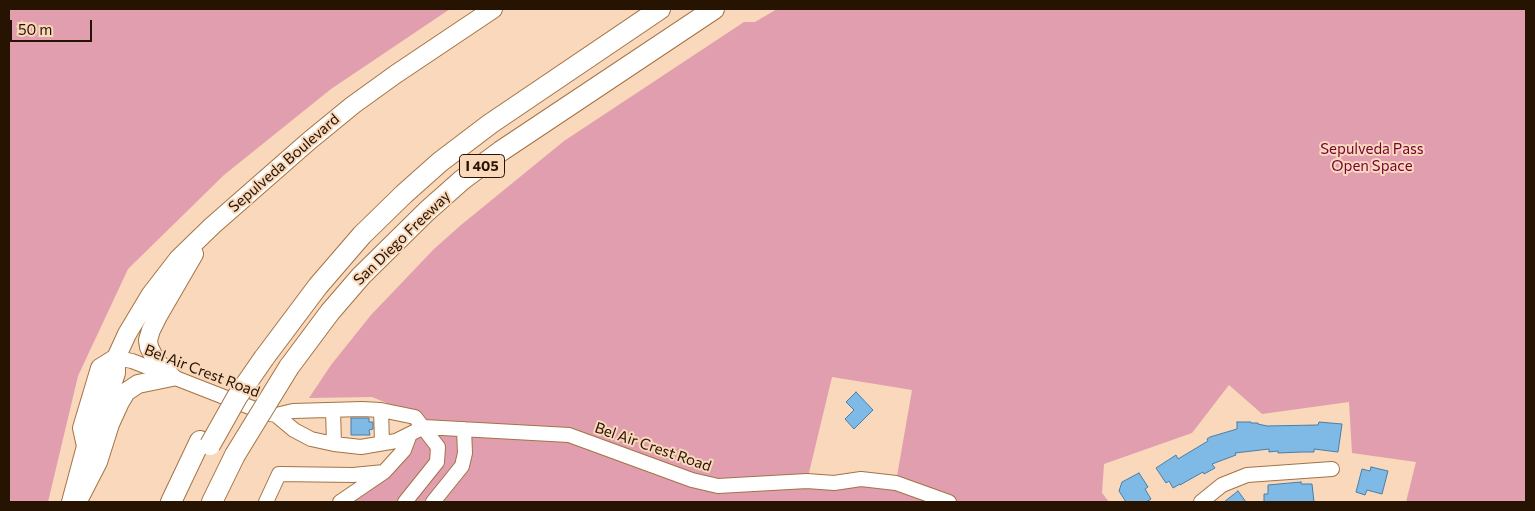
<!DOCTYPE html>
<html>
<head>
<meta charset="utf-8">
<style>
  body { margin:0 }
  #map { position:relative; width:1535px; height:511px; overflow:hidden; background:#f9d8bb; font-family:Commissioner,sans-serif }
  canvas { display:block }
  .frame { position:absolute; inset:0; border:10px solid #261301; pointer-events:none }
  .scale { position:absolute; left:10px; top:20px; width:82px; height:22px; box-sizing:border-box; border:2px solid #261301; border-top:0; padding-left:6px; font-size:15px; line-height:18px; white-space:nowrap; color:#261301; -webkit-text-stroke:4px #f9d8bb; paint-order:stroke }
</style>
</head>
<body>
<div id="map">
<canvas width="1535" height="511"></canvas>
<div class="frame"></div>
<div class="scale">50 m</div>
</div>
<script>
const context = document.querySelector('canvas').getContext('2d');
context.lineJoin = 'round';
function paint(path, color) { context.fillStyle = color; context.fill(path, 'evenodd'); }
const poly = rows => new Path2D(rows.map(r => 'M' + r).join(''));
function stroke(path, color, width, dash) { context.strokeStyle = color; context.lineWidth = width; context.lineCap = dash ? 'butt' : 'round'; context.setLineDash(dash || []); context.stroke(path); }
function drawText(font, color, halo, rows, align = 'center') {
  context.font = font + ' Commissioner,sans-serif'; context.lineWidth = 4; context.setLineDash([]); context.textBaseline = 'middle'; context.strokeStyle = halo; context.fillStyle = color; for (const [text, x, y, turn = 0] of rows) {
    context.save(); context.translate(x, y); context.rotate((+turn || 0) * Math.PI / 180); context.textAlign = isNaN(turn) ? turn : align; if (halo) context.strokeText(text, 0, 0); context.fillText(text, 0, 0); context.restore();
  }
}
const green = poly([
  [9,9,450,9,331,89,224,175,128,269,78,376,48,502,9,502],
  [777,9,1526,9,1526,400,1525,403,1526,405,1526,502,1406,502,1416,462,1352,453,1349,402,1262,414,1229,385,1192,433,1104,464,1102,493,1109,502,354,502,410,447,409,412,372,397,309,398,331,365,371,315,434,249,461,225,564,141,744,22,755,22],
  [832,377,912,390,896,482,807,481]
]);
const building = poly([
  [856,392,873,410,854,429,845,419,854,410,846,402,856,392],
  [351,418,369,418,369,422,373,422,373,429,369,430,370,435,351,435,351,418],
  [1237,422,1251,422,1251,423,1258,423,1258,424,1267,426,1318,425,1319,422,1342,424,1338,452,1314,449,1314,452,1302,452,1278,453,1278,451,1269,452,1269,449,1235,453,1236,455,1212,464,1215,468,1204,474,1203,472,1180,485,1180,484,1173,488,1169,481,1166,483,1156,468,1176,455,1178,459,1208,441,1207,439,1210,437,1237,429,1237,422],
  [1371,467,1388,471,1382,494,1367,490,1365,495,1356,492,1362,469,1370,471,1371,467],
  [1139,473,1148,487,1145,489,1151,499,1146,502,1126,502,1119,491,1122,482,1139,473],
  [1301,482,1301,484,1312,484,1314,502,1264,502,1264,494,1268,494,1268,485,1301,482],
  [1238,491,1246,502,1224,502,1238,491]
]);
const minor = poly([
  [116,358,132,361,265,413,276,415,293,411,362,409,381,410,415,417,438,447,437,462,405,502],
  [333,410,334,444],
  [381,410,382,443],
  [276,415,294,430,311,439,334,444,361,447,396,441,424,427,569,435,692,480,718,486,807,481,834,483,861,479,896,483,949,502],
  [266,502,279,474,353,475,384,472],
  [340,502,384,472,404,450,410,434],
  [433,502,462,466,465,453,464,429],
  [1201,502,1222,485,1247,475,1332,469]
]);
const major = poly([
  [172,377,156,361,149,347,148,340,151,330,158,316,194,254],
  [86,446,82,428,100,368,116,358],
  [80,497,98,462,110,424,120,402,126,392,138,384,172,377],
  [71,502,86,446,97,430,116,373,116,358,127,334,151,294,178,259,212,226,309,141,353,105,396,74,493,9]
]);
const highway = poly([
  [264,358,318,286,362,235,404,194,440,162,490,124,660,9],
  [289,367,330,312,361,276,427,211,462,180,501,151,714,9],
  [171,502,200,441],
  [212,502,235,455]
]);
const highwayBridge = poly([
  [210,445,237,397,264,358],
  [235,455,289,367]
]);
const shields = [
  [482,166,45]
];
const shieldNames = [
  ["I 405",482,166]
];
const parkNames = [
  ["Sepulveda Pass",1372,149],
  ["Open Space",1372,166]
];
const streetNames = [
  ["Sepulveda Boulevard",284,163,-41],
  ["San Diego Freeway",402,238,-44],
  ["Bel Air Crest Road",202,371,21],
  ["Bel Air Crest Road",653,447,19]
];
paint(green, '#e19eaf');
paint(building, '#7fb9e6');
stroke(building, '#467fa9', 1);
stroke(minor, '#a47344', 16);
stroke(major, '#a47344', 20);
stroke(highway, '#a47344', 22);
stroke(minor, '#fff', 14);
stroke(major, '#fff', 18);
stroke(highway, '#fff', 20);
stroke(highwayBridge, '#a47344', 22, []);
stroke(highwayBridge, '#fff', 20);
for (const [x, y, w] of shields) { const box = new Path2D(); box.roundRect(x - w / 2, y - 11.5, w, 23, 4); context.fillStyle = '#f9d8bb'; context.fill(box); stroke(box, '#261301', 1); }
drawText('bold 14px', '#261301', null, shieldNames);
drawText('15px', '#780038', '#f9d8bb', parkNames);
drawText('15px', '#261301', '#f9d8bb', streetNames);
</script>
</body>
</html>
